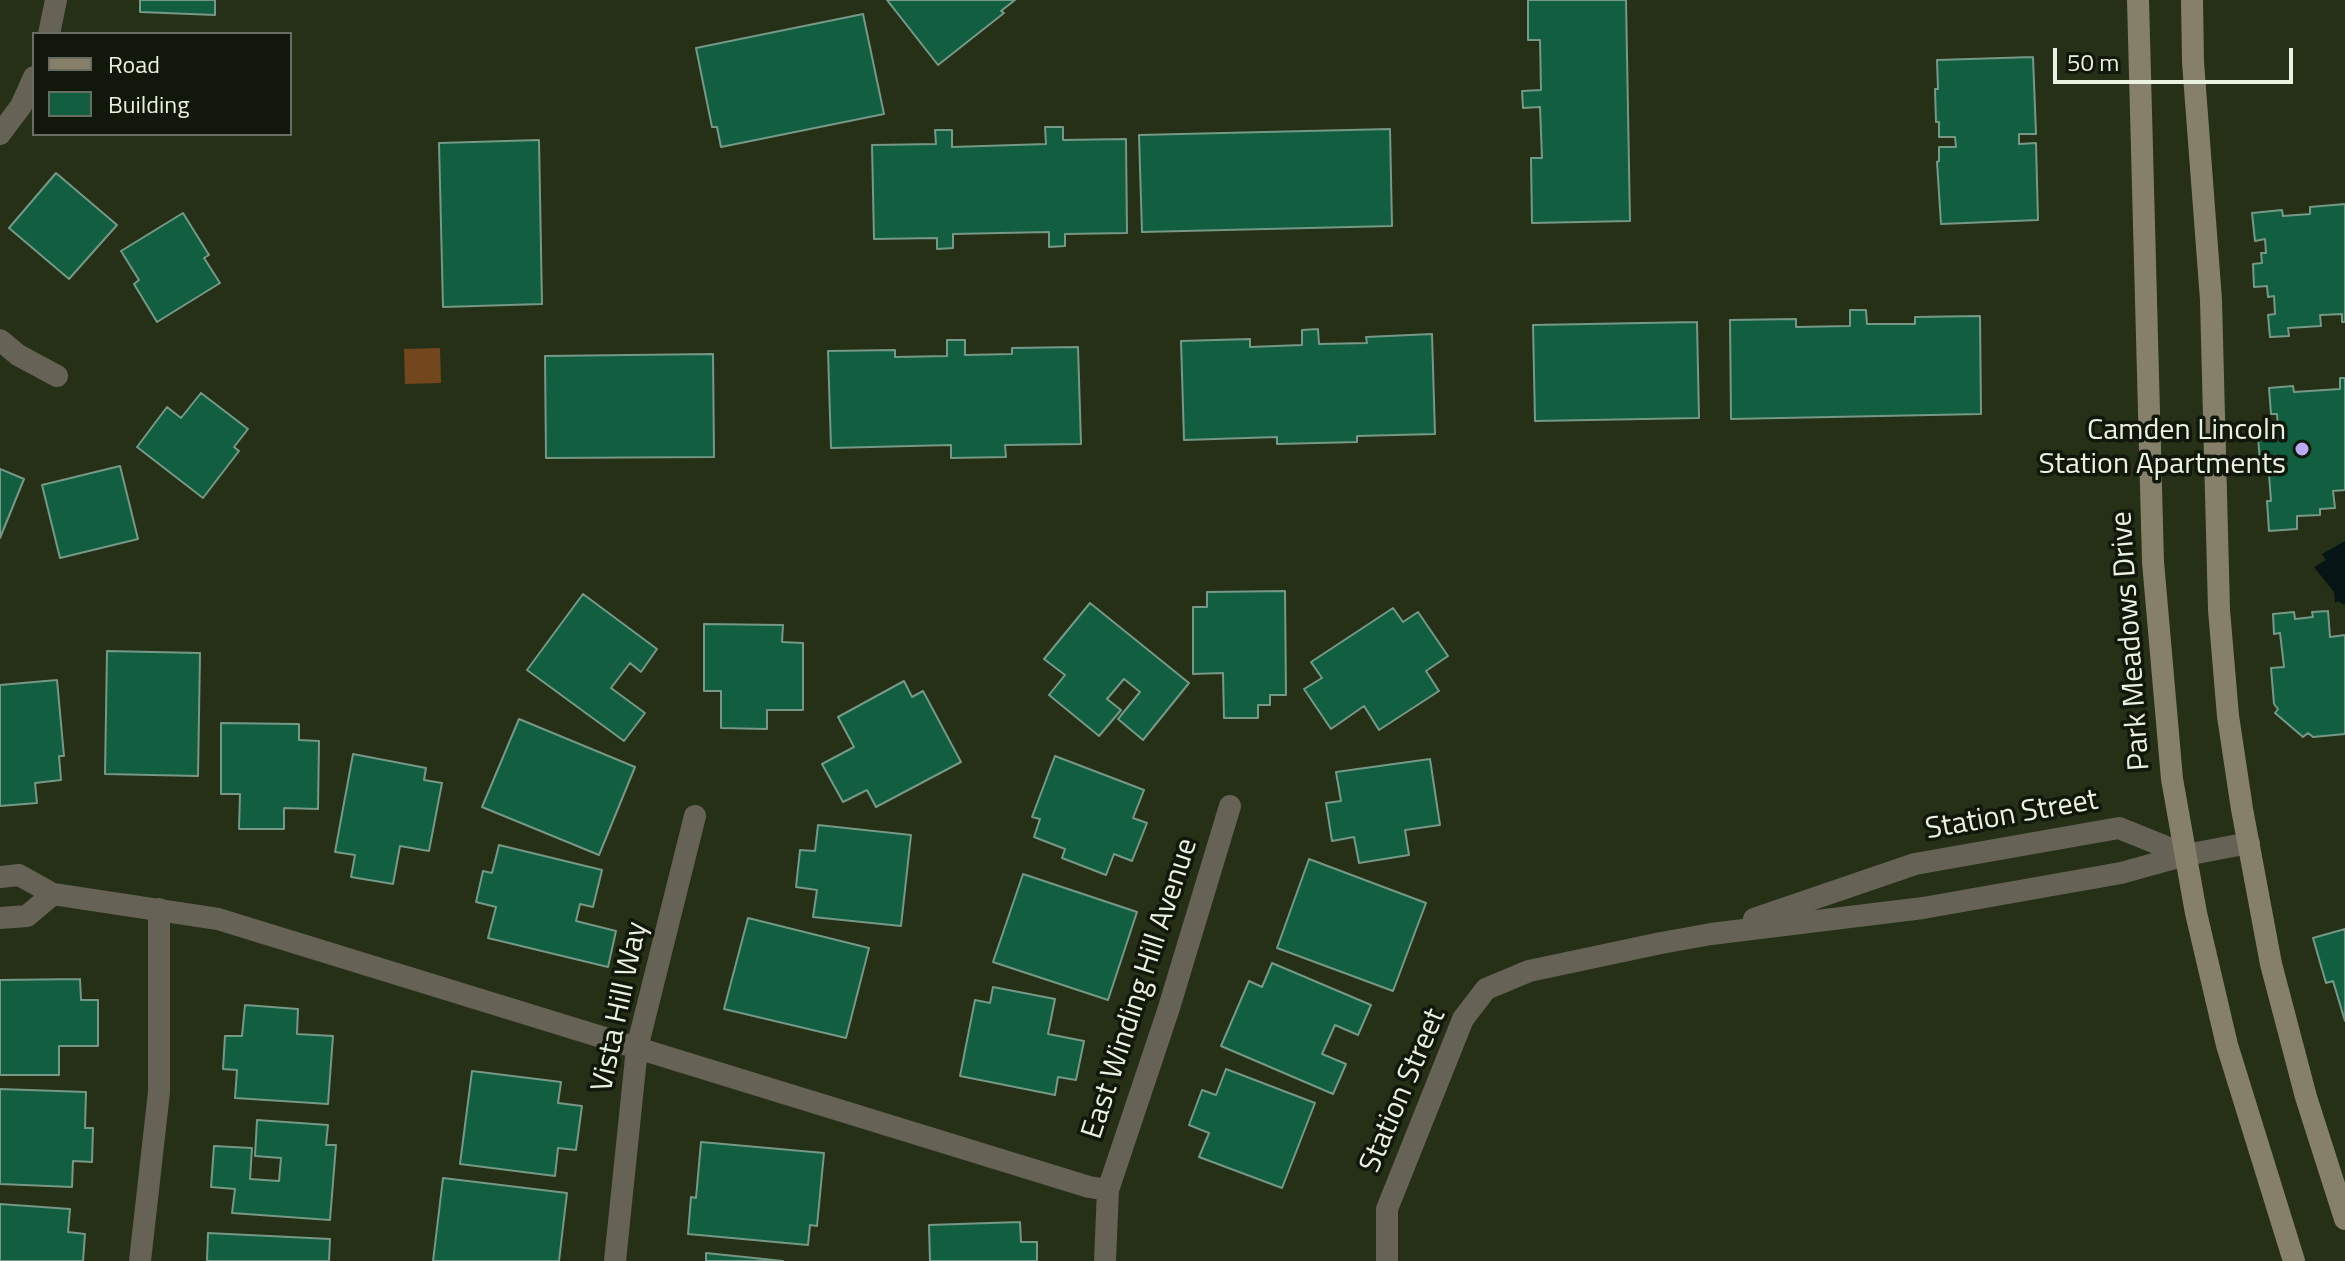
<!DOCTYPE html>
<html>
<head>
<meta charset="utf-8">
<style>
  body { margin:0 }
  #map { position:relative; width:2345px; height:1261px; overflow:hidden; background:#253016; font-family:"Titillium Web",sans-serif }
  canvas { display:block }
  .legend { position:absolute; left:32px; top:32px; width:260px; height:104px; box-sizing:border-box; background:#11170b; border:2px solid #676e61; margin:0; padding:10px 14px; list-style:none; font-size:24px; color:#e9f1e1 }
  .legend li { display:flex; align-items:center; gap:16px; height:40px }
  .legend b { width:40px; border:2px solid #676e61 }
  .scale { position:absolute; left:2053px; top:48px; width:240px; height:36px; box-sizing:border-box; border:4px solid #e9f1e1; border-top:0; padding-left:10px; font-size:24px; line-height:28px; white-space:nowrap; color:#e9f1e1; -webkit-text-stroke:6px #11170b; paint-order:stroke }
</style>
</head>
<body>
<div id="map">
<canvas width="2345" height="1261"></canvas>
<ul class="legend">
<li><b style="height:10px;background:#86806b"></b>Road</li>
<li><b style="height:22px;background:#115f40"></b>Building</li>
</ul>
<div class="scale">50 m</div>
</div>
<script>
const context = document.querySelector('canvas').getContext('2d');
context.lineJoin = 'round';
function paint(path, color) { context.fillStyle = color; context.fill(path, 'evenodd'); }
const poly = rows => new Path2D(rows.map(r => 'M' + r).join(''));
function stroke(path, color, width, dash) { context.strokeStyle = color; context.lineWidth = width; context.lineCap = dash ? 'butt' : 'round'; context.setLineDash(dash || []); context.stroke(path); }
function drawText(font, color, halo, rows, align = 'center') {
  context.font = font + ' "Titillium Web",sans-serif'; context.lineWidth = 7; context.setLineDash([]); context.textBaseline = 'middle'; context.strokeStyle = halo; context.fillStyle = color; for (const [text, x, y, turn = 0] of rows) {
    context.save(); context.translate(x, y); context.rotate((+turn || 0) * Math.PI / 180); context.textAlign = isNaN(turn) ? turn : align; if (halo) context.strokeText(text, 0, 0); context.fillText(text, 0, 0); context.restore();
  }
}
const green = poly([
  [440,348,441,383,405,384,404,349]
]);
const water = poly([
  [2345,541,2345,603,2344,605,2338,601,2335,603,2334,592,2314,567,2326,560,2322,554]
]);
const building = poly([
  [140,0,215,0,215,15,140,12,140,0],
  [887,0,1015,0,1001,11,1004,13,938,65,887,0],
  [1528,0,1626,0,1630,221,1532,223,1531,158,1542,158,1540,107,1523,108,1522,91,1541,90,1540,40,1528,40,1528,0],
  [863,14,884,114,721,147,717,127,712,127,696,48,863,14],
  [2033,57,2036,134,2019,134,2019,144,2036,143,2038,220,1941,224,1937,162,1939,161,1939,147,1956,147,1955,137,1939,137,1939,122,1936,122,1935,89,1938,89,1937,60,2033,57],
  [1045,127,1063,127,1063,140,1126,139,1127,233,1065,234,1065,246,1049,247,1049,232,953,234,953,248,937,249,937,238,874,239,872,145,936,144,935,130,952,130,952,147,1046,144,1045,127],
  [1390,129,1392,226,1142,232,1139,135,1390,129],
  [539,140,542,304,443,307,439,143,539,140],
  [56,173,117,225,69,279,9,228,56,173],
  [2345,204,2345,322,2342,322,2342,314,2320,315,2321,326,2288,328,2289,336,2270,337,2268,315,2275,314,2274,296,2268,297,2267,286,2254,287,2253,264,2262,263,2261,253,2266,253,2265,239,2255,241,2252,213,2282,210,2283,216,2310,214,2310,207,2345,204],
  [183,213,209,255,204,258,220,283,157,322,134,284,139,280,121,251,183,213],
  [1850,310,1866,310,1867,324,1915,324,1915,317,1980,316,1981,414,1731,419,1730,320,1796,319,1796,327,1850,326,1850,310],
  [1697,322,1699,418,1535,421,1533,325,1697,322],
  [1318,329,1319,344,1367,343,1366,337,1432,334,1435,434,1357,436,1357,442,1277,444,1277,437,1184,440,1181,341,1250,339,1250,347,1302,345,1302,330,1318,329],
  [947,340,965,340,965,355,1012,354,1012,348,1078,347,1081,444,1005,445,1006,457,951,458,951,445,831,448,828,351,895,350,895,357,947,356,947,340],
  [713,354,714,457,546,458,545,356,713,354],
  [2340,378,2345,378,2345,490,2333,491,2335,508,2320,509,2320,515,2297,516,2297,529,2269,531,2267,501,2271,501,2268,461,2260,461,2258,438,2270,437,2269,428,2278,427,2277,414,2271,414,2269,388,2293,386,2294,392,2340,389,2340,378],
  [201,393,248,429,234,447,239,451,203,498,137,447,167,407,181,418,201,393],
  [120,466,138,539,60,558,42,485,120,466],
  [0,469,24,479,0,538,0,469],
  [1285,591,1286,695,1270,695,1270,705,1258,705,1258,718,1224,718,1223,673,1193,674,1193,607,1207,607,1207,592,1285,591],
  [583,594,657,649,641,672,630,663,611,688,645,713,624,741,527,670,583,594],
  [1090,603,1189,683,1143,740,1118,719,1140,692,1124,679,1107,699,1121,710,1099,736,1049,695,1065,675,1044,659,1090,603],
  [1393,608,1403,622,1418,612,1448,656,1426,671,1439,691,1379,730,1364,706,1331,729,1304,689,1322,678,1311,662,1393,608],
  [2328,611,2330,637,2345,635,2345,734,2313,737,2308,733,2303,737,2275,713,2278,709,2274,704,2271,668,2284,667,2280,633,2274,634,2273,614,2294,612,2295,619,2313,617,2312,612,2328,611],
  [704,624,783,625,782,642,803,643,803,710,767,710,767,729,721,728,721,691,704,691,704,624],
  [107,651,200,653,198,776,105,774,107,651],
  [57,680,64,756,59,756,61,780,35,783,37,803,0,806,0,685,57,680],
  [904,681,912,697,923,691,961,762,876,807,867,790,843,802,822,764,854,747,838,717,904,681],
  [519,719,635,767,599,855,482,807,519,719],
  [221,723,299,724,299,740,319,741,318,809,284,808,284,829,239,829,240,794,221,794,221,723],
  [353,754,426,768,424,780,442,783,429,851,400,846,393,884,351,877,355,855,335,852,353,754],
  [1055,756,1144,790,1133,818,1147,823,1132,861,1114,854,1106,875,1062,858,1065,849,1034,837,1040,819,1032,817,1055,756],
  [1430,759,1440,825,1405,830,1409,855,1359,863,1354,837,1332,841,1326,803,1341,801,1336,772,1430,759],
  [818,825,911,835,901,926,813,917,817,890,796,887,800,850,815,851,818,825],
  [499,845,602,870,593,907,580,904,576,921,616,931,608,967,488,938,496,907,476,902,483,871,492,873,499,845],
  [1309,859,1426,903,1393,991,1277,948,1309,859],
  [1023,874,1137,912,1108,1000,993,962,1023,874],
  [748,918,869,948,846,1038,724,1009,748,918],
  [2345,929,2345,1021,2333,981,2326,983,2313,938,2345,929],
  [1272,963,1371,1005,1358,1035,1335,1025,1322,1054,1346,1064,1333,1094,1221,1046,1249,981,1262,987,1272,963],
  [80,979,81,1000,98,1000,98,1046,59,1046,59,1075,0,1075,0,980,80,979],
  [993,987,1055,999,1048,1034,1084,1041,1076,1080,1058,1077,1055,1095,960,1076,975,1000,990,1003,993,987],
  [245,1005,298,1009,297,1034,333,1036,328,1104,235,1098,237,1070,223,1069,225,1036,242,1036,245,1005],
  [1226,1069,1315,1103,1282,1188,1199,1157,1209,1133,1189,1125,1202,1090,1216,1095,1226,1069],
  [472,1071,561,1082,558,1103,582,1106,576,1150,558,1148,555,1176,460,1164,472,1071],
  [0,1089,86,1092,85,1128,93,1128,92,1162,73,1161,72,1187,0,1184,0,1089],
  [257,1120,328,1125,326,1145,336,1145,330,1220,232,1213,235,1189,211,1187,214,1146,252,1148,250,1179,279,1181,281,1158,255,1156,257,1120],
  [701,1142,824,1153,817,1226,810,1225,808,1245,688,1234,691,1197,696,1198,701,1142],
  [443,1178,567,1193,559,1261,433,1261,443,1178],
  [0,1204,70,1209,68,1232,85,1234,83,1261,0,1261,0,1204],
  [1020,1222,1021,1242,1037,1242,1037,1261,930,1261,929,1225,1020,1222],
  [208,1233,330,1239,329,1261,207,1261,208,1233],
  [706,1253,783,1261,706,1261,706,1253]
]);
const minor = poly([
  [49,34,56,0],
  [0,134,21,106,34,77],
  [0,340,18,355,57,376],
  [0,877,19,875,53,894,218,919,1089,1187,1108,1190],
  [0,918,27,916,53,894],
  [1754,919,1915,864,2119,828,2186,855],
  [140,1261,159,1092,159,909],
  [615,1261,637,1048,695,816],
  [1105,1261,1108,1190,1168,1011,1230,806],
  [1387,1261,1387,1209,1463,1019,1486,989,1529,971,1661,943,1711,934,1923,908,2121,873,2186,855,2249,843]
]);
const secondary = poly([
  [2138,0,2153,562,2172,779,2196,913,2227,1045,2294,1261],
  [2192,0,2193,62,2211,300,2219,610,2228,716,2242,809,2271,964,2306,1097,2345,1219]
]);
const markers = [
  [2302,449,8,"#bcaaf6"]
];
const poiNames = [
  ["Camden Lincoln",2286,432],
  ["Station Apartments",2286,466]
];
const streetNames = [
  ["Park Meadows Drive",2132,641,-94],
  ["Station Street",2012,816,-10],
  ["East Winding Hill Avenue",1141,989,-72],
  ["Vista Hill Way",621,1007,-78],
  ["Station Street",1404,1091,-67]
];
paint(green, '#72471e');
paint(water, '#051414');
paint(building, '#115f40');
stroke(building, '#769886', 2);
stroke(minor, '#666255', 22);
stroke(secondary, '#86806b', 22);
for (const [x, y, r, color] of markers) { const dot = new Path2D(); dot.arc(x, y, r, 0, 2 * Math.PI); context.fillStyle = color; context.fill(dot); stroke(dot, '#11170b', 3); }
drawText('30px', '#e9f1e1', '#11170b', poiNames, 'right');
drawText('30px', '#e9f1e1', '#11170b', streetNames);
</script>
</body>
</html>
